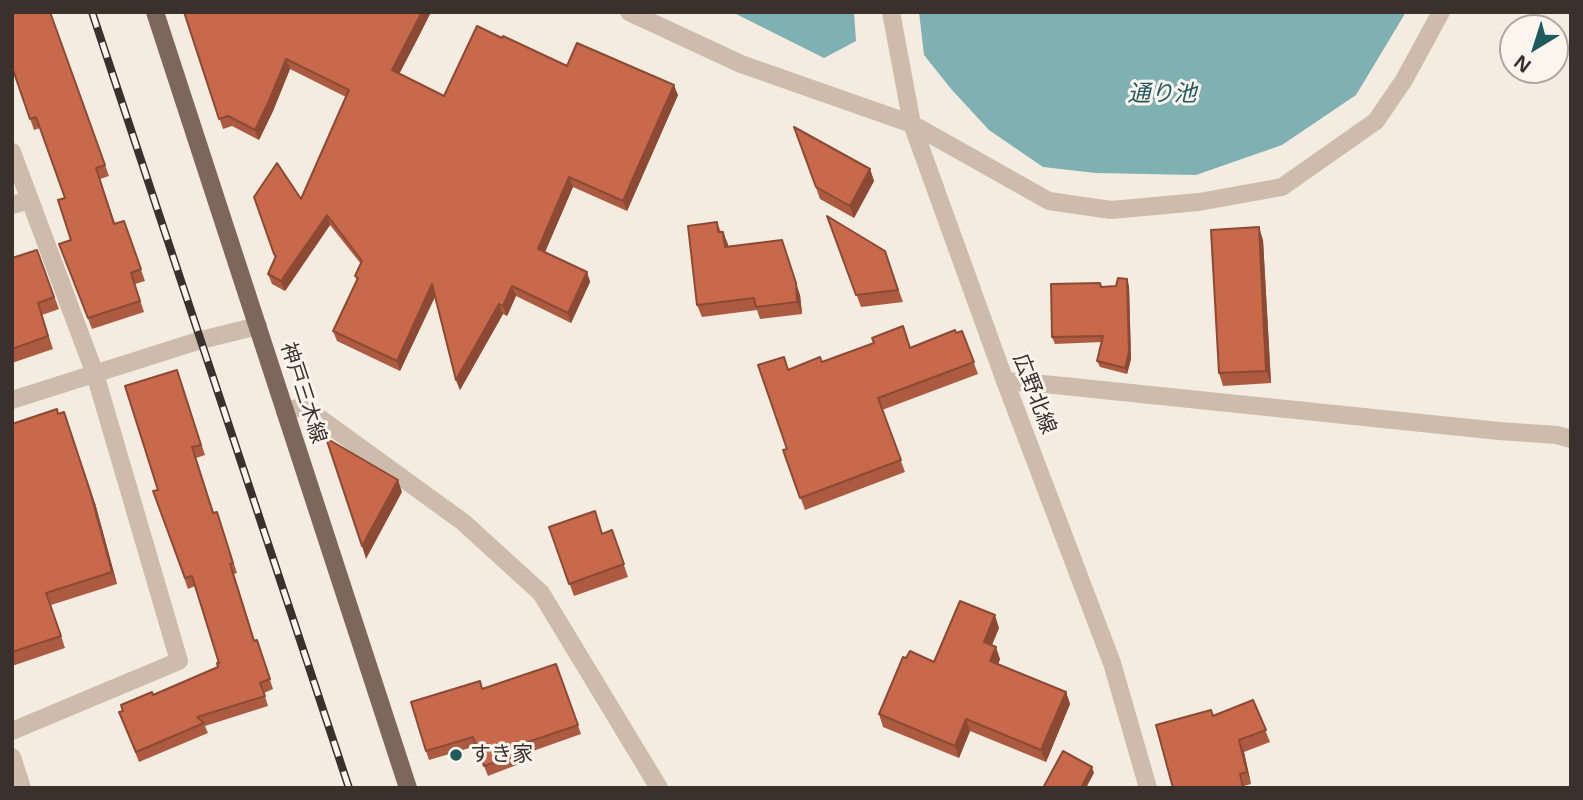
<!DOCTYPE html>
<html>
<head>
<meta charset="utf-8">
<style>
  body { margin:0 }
  #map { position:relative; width:1583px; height:800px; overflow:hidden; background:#f4ebe1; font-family:"Open Sans",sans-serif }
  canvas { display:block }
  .frame { position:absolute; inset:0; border:14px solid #3b302b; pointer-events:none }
  .north { position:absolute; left:1499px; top:14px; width:70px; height:70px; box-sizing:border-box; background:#fbf5ee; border:2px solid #aea6a0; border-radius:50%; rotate:218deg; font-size:19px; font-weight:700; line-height:28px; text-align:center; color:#3b302b }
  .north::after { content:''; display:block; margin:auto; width:24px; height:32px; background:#1f5a5e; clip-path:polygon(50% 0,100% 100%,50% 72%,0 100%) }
</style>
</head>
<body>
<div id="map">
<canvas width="1583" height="800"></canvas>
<div class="frame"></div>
<div class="north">N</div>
</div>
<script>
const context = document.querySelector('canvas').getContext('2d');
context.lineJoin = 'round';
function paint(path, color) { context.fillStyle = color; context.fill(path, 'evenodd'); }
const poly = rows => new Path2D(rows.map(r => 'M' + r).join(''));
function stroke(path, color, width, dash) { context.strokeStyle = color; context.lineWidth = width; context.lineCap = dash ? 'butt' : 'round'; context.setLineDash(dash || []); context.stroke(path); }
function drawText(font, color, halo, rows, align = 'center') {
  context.font = font + ' "Open Sans","Noto Sans JP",sans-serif'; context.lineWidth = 6; context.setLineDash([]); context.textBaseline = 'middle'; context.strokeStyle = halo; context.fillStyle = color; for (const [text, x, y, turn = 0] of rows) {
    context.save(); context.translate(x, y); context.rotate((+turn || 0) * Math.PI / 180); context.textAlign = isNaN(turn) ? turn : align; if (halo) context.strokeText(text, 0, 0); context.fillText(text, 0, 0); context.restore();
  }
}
const water = poly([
  [732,12,854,12,856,41,824,58],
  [919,12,1406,12,1356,95,1282,145,1196,175,1096,173,1043,167,989,130,952,90,924,55]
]);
const street = poly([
  [629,12,741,64,912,124,1049,201,1111,210,1199,202,1282,187,1376,121,1404,80,1441,12],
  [891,12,912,124,1005,381,1112,663,1148,788],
  [12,152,95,374,179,661,12,731],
  [12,205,30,200],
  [1005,381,1054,385,1499,431,1557,435,1571,439],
  [12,400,201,340,258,326],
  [285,412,303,406,463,522,541,593,659,788],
  [12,757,22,788]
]);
const primary = poly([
  [155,12,408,788]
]);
const rail = poly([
  [92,12,349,788]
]);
const wall = poly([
  [50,12,109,176,100,179,115,223,124,221,145,281,135,284,144,312,92,329,59,244,71,240,65,198,40,128,34,130,12,67],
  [184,12,431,12,399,74,444,96,502,38,567,66,678,95,627,211,573,187,545,252,587,272,590,282,571,323,516,296,507,316,503,314,460,390,456,380,435,296,400,371,337,341,333,331,357,281,355,276,361,264,330,225,285,291,272,284,268,274,275,258,254,197,301,199,346,97,290,69,273,111,259,140,232,126,223,129],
  [794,127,870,169,874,181,854,218,820,199],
  [827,216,885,251,903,302,861,307],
  [717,222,721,232,723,232,728,246,800,295,802,314,760,319,757,310,702,317,697,305],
  [1263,240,1271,383,1223,386,1219,373],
  [37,250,59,309,42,315,53,349,12,363,12,258],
  [1100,283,1102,287,1129,286,1131,359,1127,374,1100,367,1097,361,1102,342,1055,344,1052,337],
  [962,331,978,374,882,410,905,472,805,510,783,450,787,449,789,369,910,348],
  [177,370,205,455,196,458,214,513,217,512,237,573,234,574,255,641,257,640,273,689,264,693,268,706,205,726,208,733,139,762,119,712,218,667,219,663,195,586,188,589,153,491,158,490],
  [12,424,95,503,117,584,51,605,65,648,12,666],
  [549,527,603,534,612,530,628,577,574,596],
  [999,628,992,645,1000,659,998,664,1066,692,1070,704,1046,762,970,731,959,758,883,727,879,714,934,662],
  [556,664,581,734,516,757,519,764,488,776,476,746,429,760,426,751,483,689],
  [1253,700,1270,742,1244,752,1251,784,1244,786,1173,788,1211,710,1213,715]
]);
const shadedWall = poly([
  [422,12,431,12,418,38,396,80,392,70],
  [286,59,290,69,273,111,259,140,255,130],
  [674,85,678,95,627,211,623,201],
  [870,169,874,181,854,218,850,206],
  [569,177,573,187,542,259,538,249],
  [327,215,330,225,285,291,281,281],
  [1259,227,1263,240,1271,383,1266,371],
  [723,232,728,244,729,259,725,247],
  [782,240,800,295,802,314,797,302],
  [587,272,590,282,571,323,568,313],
  [1127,279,1129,286,1131,359,1127,374,1125,368],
  [432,284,436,295,400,371,397,361],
  [512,286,516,296,507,316,503,306],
  [499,304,503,314,460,390,456,380],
  [68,424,95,503,117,584,112,572],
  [398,480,402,492,366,559,362,546],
  [995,615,999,628,988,654,984,642],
  [996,647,1000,659,995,673,990,661],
  [1066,692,1070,704,1046,762,1041,750],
  [966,719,970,731,959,758,955,746],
  [1239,740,1244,752,1251,784,1247,772],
  [1092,767,1094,773,1086,788,1081,788]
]);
const building = poly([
  [12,12,50,12,105,165,96,168,114,224,124,221,141,269,131,273,140,301,88,318,59,244,71,240,58,200,65,198,36,117,30,119,12,67,12,12],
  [184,12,422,12,392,70,444,96,477,26,502,38,503,36,567,66,577,43,674,85,623,201,569,177,538,249,587,272,568,313,512,286,503,306,499,304,456,380,432,284,397,361,333,331,358,278,355,276,362,261,327,215,281,281,268,274,276,256,274,254,254,197,277,163,301,199,349,90,286,59,269,101,255,130,228,116,219,119,184,12],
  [794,127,870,169,850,206,816,187,794,127],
  [827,216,885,251,898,290,856,295,827,216],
  [717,222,718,232,723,232,725,247,782,240,796,283,797,302,756,307,754,298,697,305,688,226,717,222],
  [1259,227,1266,371,1219,373,1211,230,1259,227],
  [37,250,54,297,38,303,48,336,12,349,12,258,37,250],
  [1118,278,1127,279,1129,352,1125,368,1097,361,1103,336,1052,337,1051,284,1100,283,1101,287,1116,286,1118,278],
  [903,326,910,348,955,330,956,333,962,331,974,362,878,398,901,460,800,498,783,450,787,449,758,365,784,357,788,370,820,357,822,362,874,343,872,338,903,326],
  [177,370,201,445,192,447,213,513,217,512,233,563,230,564,254,641,257,640,270,679,260,683,265,696,197,717,204,723,136,752,119,712,123,711,121,705,152,692,153,695,218,667,217,663,219,663,192,576,185,578,153,491,158,490,125,386,177,370],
  [57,409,58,414,64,412,90,491,112,572,46,593,61,636,12,652,12,424,57,409],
  [326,438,398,480,362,546,326,438],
  [595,511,602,534,612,530,624,564,569,584,549,527,595,511],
  [960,601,995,615,984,642,996,647,990,661,1066,692,1041,750,966,719,955,746,879,714,903,657,906,658,910,651,934,662,960,601],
  [556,664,578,725,513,747,516,755,484,766,473,737,426,751,411,702,480,681,482,689,556,664],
  [1253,700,1266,730,1239,740,1247,772,1240,774,1243,788,1173,788,1156,725,1211,710,1213,716,1253,700],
  [1063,751,1092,767,1081,788,1043,788,1063,751]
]);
const markers = [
  [456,755,7,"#1f5a5e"]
];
const streetNames = [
  ["神戸三木線",303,393,72],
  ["広野北線",1034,394,69]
];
const poiNames = [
  ["すき家",470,755]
];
const waterNames = [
  ["通り池",1162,94]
];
paint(water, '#7fb0b2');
stroke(street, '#cdbbac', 18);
stroke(primary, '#7d675c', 18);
stroke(rail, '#3b302b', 8);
stroke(rail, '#fbf5ee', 5, [16]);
paint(wall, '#ac5a40');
paint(shadedWall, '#8c4a34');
paint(building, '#c8694b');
stroke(building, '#8c4a34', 2);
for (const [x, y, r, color] of markers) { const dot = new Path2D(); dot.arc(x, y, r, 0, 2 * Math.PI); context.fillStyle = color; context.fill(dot); stroke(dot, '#fbf5ee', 2.5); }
drawText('21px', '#3b302b', '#fbf5ee', streetNames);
drawText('21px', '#3b302b', '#fbf5ee', poiNames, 'left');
drawText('italic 23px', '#1f5a5e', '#fbf5ee', waterNames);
</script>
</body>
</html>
